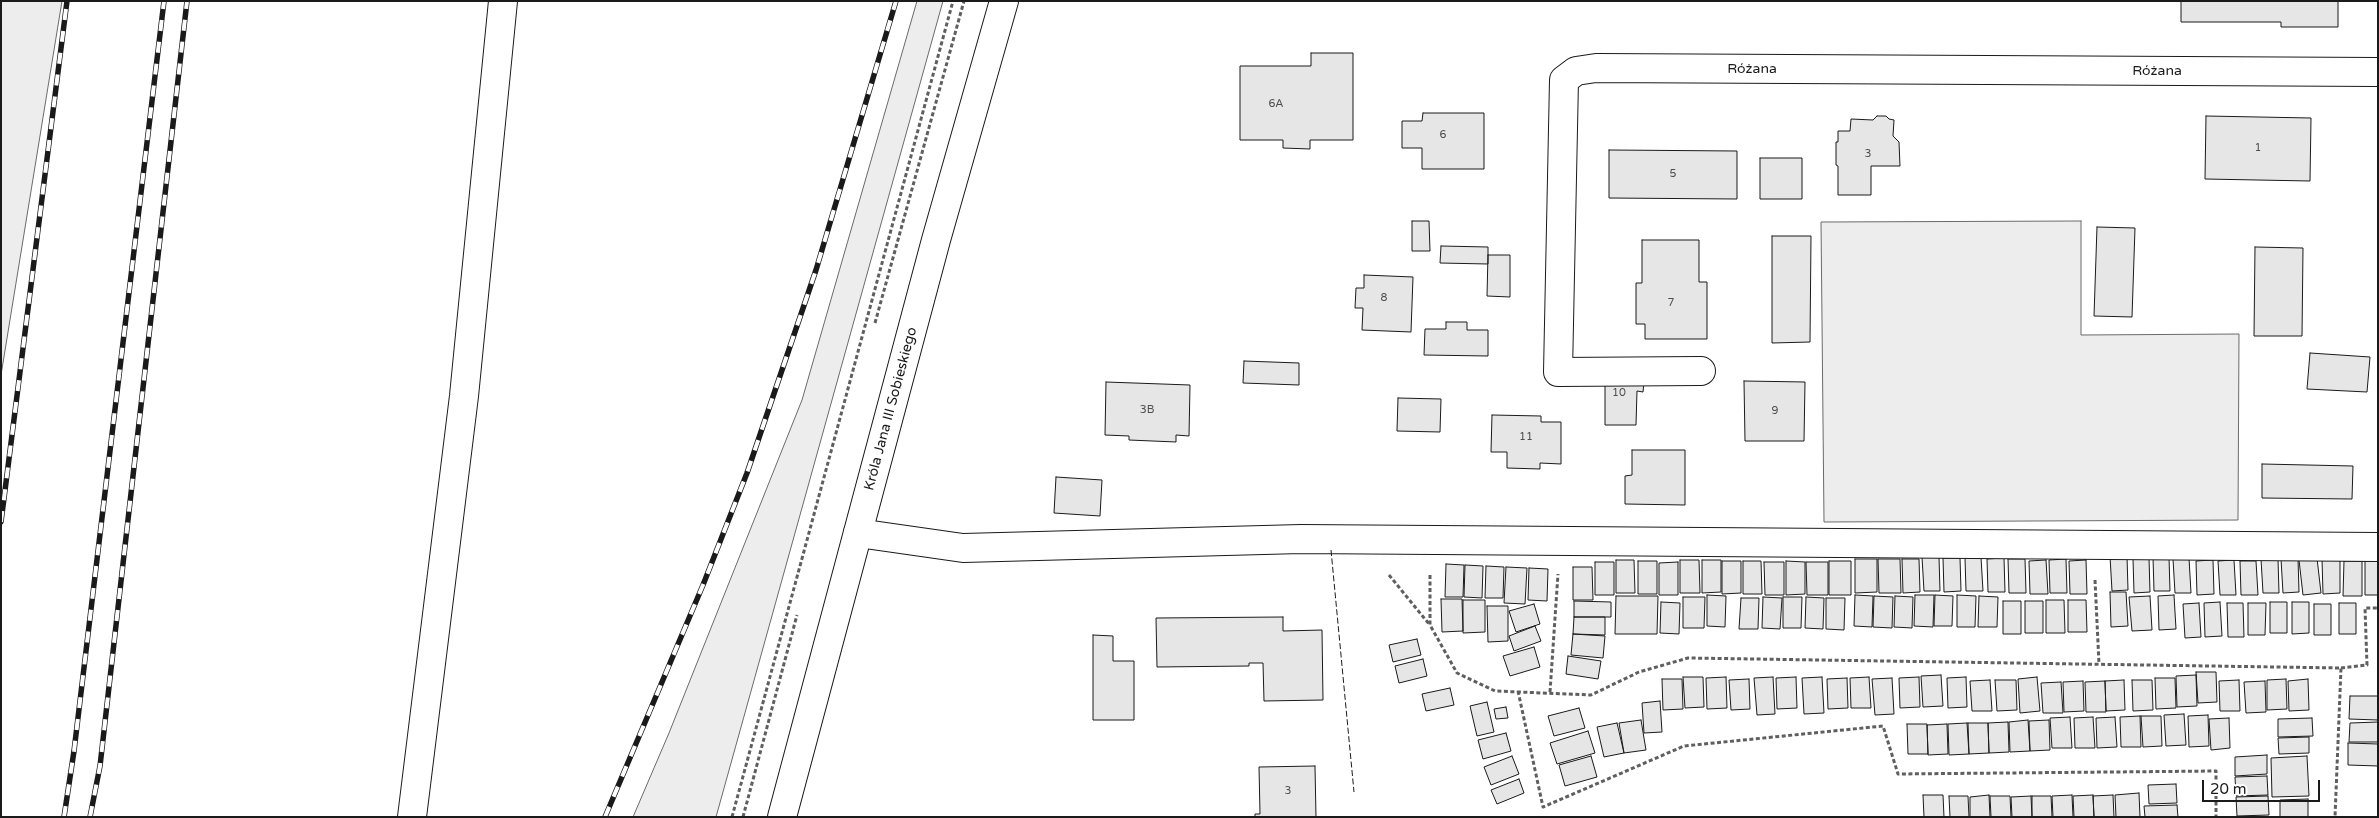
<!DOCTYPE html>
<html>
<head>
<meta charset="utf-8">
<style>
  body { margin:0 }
  #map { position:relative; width:2379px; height:818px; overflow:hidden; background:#fff; font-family:"Varela Round",sans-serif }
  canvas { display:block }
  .frame { position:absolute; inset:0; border:2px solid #1a1a1a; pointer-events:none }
  .scale { position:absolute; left:2202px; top:780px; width:118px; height:22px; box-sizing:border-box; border:2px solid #1a1a1a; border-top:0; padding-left:6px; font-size:15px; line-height:18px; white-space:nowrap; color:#1a1a1a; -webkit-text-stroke:4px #fff; paint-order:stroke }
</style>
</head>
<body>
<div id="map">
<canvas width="2379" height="818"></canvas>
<div class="frame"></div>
<div class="scale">20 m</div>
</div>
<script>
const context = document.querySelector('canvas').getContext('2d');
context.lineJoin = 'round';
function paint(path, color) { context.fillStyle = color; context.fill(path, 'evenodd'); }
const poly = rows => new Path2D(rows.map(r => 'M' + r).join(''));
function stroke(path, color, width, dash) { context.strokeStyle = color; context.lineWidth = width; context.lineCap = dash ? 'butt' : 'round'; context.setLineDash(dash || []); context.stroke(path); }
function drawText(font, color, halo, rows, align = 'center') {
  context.font = font + ' "Varela Round",sans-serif'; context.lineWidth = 4; context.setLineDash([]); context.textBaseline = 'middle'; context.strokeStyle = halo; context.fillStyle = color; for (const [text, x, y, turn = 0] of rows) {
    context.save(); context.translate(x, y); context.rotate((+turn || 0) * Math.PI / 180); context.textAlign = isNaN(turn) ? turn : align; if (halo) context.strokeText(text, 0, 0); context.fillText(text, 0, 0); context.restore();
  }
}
const green = poly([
  [1,1,62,1,1,375,1,1],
  [917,1,943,1,716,817,633,817,669,733,802,400,917,1],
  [2081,221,2081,335,2239,334,2238,520,1824,522,1821,222,2081,221]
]);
const building = poly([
  [2181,1,2338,1,2338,27,2281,27,2281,22,2181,22,2181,1],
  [1311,53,1353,53,1353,140,1310,140,1310,149,1283,148,1283,140,1240,140,1240,66,1311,66,1311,53],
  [1423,113,1484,113,1484,169,1422,169,1422,148,1402,148,1402,121,1422,121,1423,113],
  [1877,116,1886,116,1889,119,1894,120,1893,136,1899,142,1900,166,1871,166,1871,195,1838,195,1838,166,1836,165,1836,142,1838,142,1838,131,1850,131,1851,119,1873,120,1877,116],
  [2206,116,2311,118,2310,181,2205,179,2206,116],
  [1609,150,1737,151,1737,199,1609,198,1609,150],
  [1760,158,1802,158,1802,199,1760,199,1760,158],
  [1412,221,1429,221,1430,251,1412,251,1412,221],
  [2097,227,2135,228,2132,317,2094,316,2097,227],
  [1772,236,1811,236,1810,342,1772,343,1772,236],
  [1642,240,1699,240,1699,282,1707,282,1707,339,1645,339,1645,324,1636,324,1636,283,1642,283,1642,240],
  [1441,246,1488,247,1488,264,1440,263,1441,246],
  [2255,247,2303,248,2302,336,2254,336,2255,247],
  [1488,255,1510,255,1510,297,1487,296,1488,255],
  [1364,275,1413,277,1411,332,1362,330,1363,308,1355,308,1356,288,1364,288,1364,275],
  [1446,322,1467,322,1467,330,1488,330,1488,356,1424,355,1425,329,1446,329,1446,322],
  [2310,353,2370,357,2367,392,2307,389,2310,353],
  [1244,361,1299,363,1299,385,1243,383,1244,361],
  [1605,381,1644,382,1643,392,1637,391,1636,425,1605,425,1605,381],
  [1744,381,1805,382,1804,441,1745,441,1744,381],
  [1106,382,1190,385,1189,436,1176,435,1176,442,1129,440,1129,436,1105,435,1106,382],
  [1398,398,1441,399,1440,432,1397,431,1398,398],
  [1492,415,1541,416,1541,422,1561,422,1561,464,1540,463,1540,469,1507,468,1507,452,1491,452,1492,415],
  [1632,450,1685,450,1685,505,1625,504,1625,476,1632,475,1632,450],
  [2262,464,2353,466,2352,499,2262,498,2262,464],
  [1056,477,1102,480,1100,516,1054,513,1056,477],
  [2110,556,2127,556,2128,590,2112,591,2110,556],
  [1922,557,1939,557,1940,591,1924,591,1922,557],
  [1981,557,1983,591,1966,591,1965,558,1981,557],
  [2153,557,2169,557,2170,591,2154,591,2153,557],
  [1943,558,1960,558,1961,591,1944,592,1943,558],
  [2004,558,2005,592,1988,592,1987,559,2004,558],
  [2149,558,2150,592,2134,593,2133,559,2149,558],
  [2189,558,2191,593,2175,593,2173,559,2189,558],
  [2298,558,2299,592,2283,593,2281,559,2298,558],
  [2317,558,2321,593,2303,595,2299,560,2317,558],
  [1855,559,1877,559,1877,592,1855,593,1855,559],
  [1878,559,1900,559,1901,593,1879,593,1878,559],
  [1902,559,1919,559,1920,592,1903,593,1902,559],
  [2008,559,2025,559,2026,593,2009,593,2008,559],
  [2066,559,2067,593,2050,593,2049,560,2066,559],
  [2261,559,2278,559,2279,593,2263,593,2261,559],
  [2322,559,2340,559,2340,593,2323,594,2322,559],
  [1616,560,1634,560,1635,593,1616,593,1616,560],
  [1680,560,1699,560,1700,593,1680,593,1680,560],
  [1702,560,1721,560,1721,592,1702,593,1702,560],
  [2046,560,2048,594,2030,594,2029,561,2046,560],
  [2086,560,2087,594,2070,594,2069,561,2086,560],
  [2213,560,2214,594,2197,595,2196,561,2213,560],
  [2234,560,2236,595,2220,595,2218,561,2234,560],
  [2378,560,2378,595,2365,595,2365,561,2378,560],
  [1638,561,1657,561,1657,594,1638,594,1638,561],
  [1722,561,1741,561,1741,593,1722,594,1722,561],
  [1743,561,1761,561,1762,594,1743,594,1743,561],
  [1786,561,1805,562,1805,594,1786,595,1786,561],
  [1829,561,1851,561,1851,595,1829,595,1829,561],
  [2240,561,2256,561,2258,595,2241,595,2240,561],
  [2344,561,2362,561,2362,596,2343,596,2344,561],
  [1595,562,1614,562,1614,595,1595,595,1595,562],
  [1678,562,1678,595,1659,595,1659,563,1678,562],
  [1764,562,1784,562,1784,595,1765,595,1764,562],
  [1806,562,1828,562,1828,595,1807,595,1806,562],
  [1446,564,1464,565,1463,597,1445,597,1446,564],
  [1465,565,1483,566,1482,598,1464,597,1465,565],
  [1486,566,1504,567,1503,598,1485,598,1486,566],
  [1506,567,1527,568,1525,604,1504,603,1506,567],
  [1573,567,1592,567,1593,600,1573,600,1573,567],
  [1529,568,1548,569,1547,601,1528,600,1529,568],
  [2110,592,2126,592,2128,626,2111,627,2110,592],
  [1707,595,1726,596,1725,627,1707,626,1707,595],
  [1855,595,1873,596,1872,627,1854,626,1855,595],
  [1915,595,1934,595,1933,627,1914,626,1915,595],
  [1935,595,1953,596,1952,626,1934,626,1935,595],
  [1957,595,1976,596,1975,627,1957,627,1957,595],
  [2174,595,2176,629,2159,630,2158,596,2174,595],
  [1616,596,1658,596,1657,634,1615,634,1616,596],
  [1874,596,1893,597,1892,628,1873,627,1874,596],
  [1895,596,1913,597,1912,628,1894,627,1895,596],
  [1979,596,1998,597,1997,627,1978,627,1979,596],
  [2150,596,2152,630,2132,631,2129,597,2150,596],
  [1683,597,1705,597,1704,628,1683,628,1683,597],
  [1763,597,1782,598,1780,629,1762,628,1763,597],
  [1783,597,1802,597,1801,628,1783,628,1783,597],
  [1806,597,1824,598,1823,629,1805,628,1806,597],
  [1741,598,1759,598,1758,629,1739,629,1741,598],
  [1826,598,1845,598,1844,630,1826,629,1826,598],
  [1441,599,1462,599,1463,631,1442,632,1441,599],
  [1463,600,1485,600,1485,632,1463,633,1463,600],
  [2046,600,2064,600,2065,633,2046,633,2046,600],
  [2068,600,2086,600,2087,632,2068,632,2068,600],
  [1574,601,1611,602,1611,617,1574,617,1574,601],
  [2003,601,2021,601,2021,634,2003,634,2003,601],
  [2025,601,2043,601,2043,633,2025,633,2025,601],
  [1661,602,1680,603,1679,634,1660,633,1661,602],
  [2220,602,2222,636,2205,637,2204,603,2220,602],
  [2270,602,2287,602,2287,633,2270,633,2270,602],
  [2292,602,2309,602,2309,633,2292,634,2292,602],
  [2199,603,2201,637,2185,638,2183,604,2199,603],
  [2227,603,2243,603,2244,637,2228,637,2227,603],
  [2248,603,2266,603,2265,635,2248,635,2248,603],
  [2339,603,2356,603,2356,634,2339,634,2339,603],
  [1534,604,1540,624,1516,632,1509,611,1534,604],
  [2314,604,2331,604,2331,635,2314,635,2314,604],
  [1487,606,1508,606,1508,641,1488,642,1487,606],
  [1283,617,1283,631,1322,630,1323,700,1264,701,1263,663,1249,663,1249,666,1157,667,1156,618,1283,617],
  [1574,617,1605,617,1605,635,1573,634,1574,617],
  [1535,626,1541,641,1514,651,1509,636,1535,626],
  [1573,634,1605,636,1603,658,1571,655,1573,634],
  [1093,635,1113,636,1113,661,1134,661,1134,720,1093,720,1093,635],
  [1417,639,1421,655,1393,662,1389,645,1417,639],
  [1534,647,1540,667,1510,676,1503,656,1534,647],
  [1568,656,1601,661,1598,679,1566,674,1568,656],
  [1423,659,1427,676,1399,683,1395,666,1423,659],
  [2196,672,2216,672,2217,702,2198,703,2196,672],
  [1941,675,1943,706,1923,707,1921,676,1941,675],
  [2196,675,2197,706,2177,707,2176,676,2196,675],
  [1683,677,1703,677,1704,707,1685,708,1683,677],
  [1726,677,1727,708,1707,709,1706,678,1726,677],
  [1773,677,1775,714,1757,715,1754,678,1773,677],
  [1796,677,1797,708,1777,709,1776,678,1796,677],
  [1822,677,1824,713,1804,714,1802,678,1822,677],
  [1869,677,1871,708,1851,708,1850,678,1869,677],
  [1919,677,1920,707,1900,708,1899,678,1919,677],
  [1966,677,1967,707,1948,708,1947,678,1966,677],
  [2037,677,2040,711,2020,713,2018,679,2037,677],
  [1847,678,1848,708,1828,709,1827,679,1847,678],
  [1892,678,1894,714,1875,715,1872,679,1892,678],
  [2155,678,2175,678,2176,708,2156,709,2155,678],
  [1662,679,1682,679,1683,709,1663,710,1662,679],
  [1749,679,1750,709,1731,710,1729,680,1749,679],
  [2286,679,2287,709,2267,710,2267,680,2286,679],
  [2308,679,2309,710,2289,711,2288,681,2308,679],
  [1990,680,1992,711,1972,711,1970,681,1990,680],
  [1995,680,2016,680,2017,710,1997,711,1995,680],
  [2124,680,2125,710,2106,711,2105,681,2124,680],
  [2132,680,2152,680,2153,710,2133,711,2132,680],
  [2239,680,2240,711,2220,711,2219,681,2239,680],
  [2083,681,2084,711,2064,712,2063,682,2083,681],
  [2105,681,2106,712,2086,712,2085,682,2105,681],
  [2265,681,2266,712,2246,713,2244,682,2265,681],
  [2061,682,2063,713,2043,713,2041,683,2061,682],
  [1450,688,1454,705,1426,711,1422,694,1450,688],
  [2350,696,2378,696,2378,720,2349,719,2350,696],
  [1660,701,1662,732,1644,733,1642,703,1660,701],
  [1487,702,1494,732,1477,736,1470,706,1487,702],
  [1506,707,1508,718,1496,719,1494,709,1506,707],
  [1579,708,1585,728,1554,736,1548,716,1579,708],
  [2184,714,2186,745,2166,746,2164,715,2184,714],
  [2208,715,2209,746,2189,747,2188,716,2208,715],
  [2140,716,2141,747,2121,747,2120,717,2140,716],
  [2141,716,2161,716,2162,746,2143,747,2141,716],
  [2070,717,2072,748,2052,748,2050,718,2070,717],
  [2093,717,2095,748,2075,748,2074,718,2093,717],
  [2115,717,2117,747,2097,748,2096,718,2115,717],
  [2229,718,2230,748,2211,750,2209,719,2229,718],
  [2312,718,2313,736,2278,737,2278,719,2312,718],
  [1641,720,1646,750,1624,753,1619,723,1641,720],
  [2028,720,2030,751,2010,752,2009,722,2028,720],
  [2049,720,2050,750,2030,751,2029,721,2049,720],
  [2008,722,2009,752,1989,753,1988,723,2008,722],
  [2378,722,2378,742,2349,742,2350,723,2378,722],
  [1617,723,1624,753,1604,757,1597,727,1617,723],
  [1967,723,1969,754,1949,755,1948,724,1967,723],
  [1968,723,1988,723,1989,753,1969,754,1968,723],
  [1907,724,1927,724,1928,754,1908,754,1907,724],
  [1947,724,1948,754,1928,755,1927,725,1947,724],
  [1588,731,1595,753,1557,764,1550,743,1588,731],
  [1506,733,1511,751,1483,759,1478,740,1506,733],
  [2309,737,2309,753,2279,754,2278,738,2309,737],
  [2348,743,2378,744,2378,766,2348,765,2348,743],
  [2267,755,2267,774,2235,776,2235,757,2267,755],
  [1512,756,1519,774,1491,785,1484,767,1512,756],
  [1591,756,1597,777,1565,786,1559,765,1591,756],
  [2307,756,2309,796,2272,797,2271,758,2307,756],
  [1315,766,1316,817,1255,817,1255,814,1260,814,1259,767,1315,766],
  [2267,776,2268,795,2236,796,2235,777,2267,776],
  [1519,779,1524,793,1497,804,1491,790,1519,779],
  [2176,784,2177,803,2149,804,2148,785,2176,784],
  [2139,793,2140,817,2116,817,2115,795,2139,793],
  [1923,795,1943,795,1944,817,1924,817,1923,795],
  [1989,795,1990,817,1970,817,1970,797,1989,795],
  [2072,795,2073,817,2053,817,2052,796,2072,795],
  [2093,795,2094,817,2074,817,2073,796,2093,795],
  [2113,795,2114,817,2094,817,2093,796,2113,795],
  [1949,796,1968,796,1969,817,1950,817,1949,796],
  [1990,796,2010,796,2011,817,1991,817,1990,796],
  [2031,796,2032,817,2012,817,2011,797,2031,796],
  [2032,796,2051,796,2052,817,2032,817,2032,796],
  [2268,796,2269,815,2237,816,2236,797,2268,796],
  [2308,799,2308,817,2280,817,2280,800,2308,799],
  [2177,805,2178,817,2145,817,2144,806,2177,805]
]);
const path = poly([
  [875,323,964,1],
  [1389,575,1429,624],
  [1430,575,1430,625,1457,673,1495,691,1591,695,1639,672,1688,658,2341,668,2335,817],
  [2095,580,2099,664],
  [2341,668,2367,665,2365,608,2378,608],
  [1518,691,1543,807,1684,746,1883,726,1898,774,2216,771,2216,817],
  [1550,692,1558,574],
  [732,817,953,1],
  [743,817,797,615]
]);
const minor = poly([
  [1701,371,1558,372,1564,80,1576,71,1596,68,2378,72],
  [858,533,963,548,1301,539,2378,547],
  [412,817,464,396,503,1]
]);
const major = poly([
  [782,817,936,240,1004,1]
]);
const rail = poly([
  [1,522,67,1],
  [64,817,74,751,164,1],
  [90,817,100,766,187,1],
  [605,817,703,585,747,473,816,270,896,1]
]);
const fence = poly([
  [1331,550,1354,792]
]);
const numberNames = [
  ["6A",1276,104],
  ["6",1443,135],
  ["1",2258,148],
  ["3",1868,154],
  ["5",1673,174],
  ["8",1384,298],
  ["7",1671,303],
  ["10",1619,393],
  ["3B",1147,410],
  ["9",1775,411],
  ["11",1526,437],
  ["3",1288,791]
];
const streetNames = [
  ["Różana",1752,69],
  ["Różana",2157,71],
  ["Króla Jana III Sobieskiego",891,409,-75]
];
paint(green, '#ededed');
stroke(green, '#6a6a6a', 1);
paint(building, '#e6e6e6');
stroke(building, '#1a1a1a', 1);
stroke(minor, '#1a1a1a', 30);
stroke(major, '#1a1a1a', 30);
stroke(path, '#5f5f5f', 3, [4, 2.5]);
stroke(minor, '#fff', 28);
stroke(major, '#fff', 28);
stroke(rail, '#1a1a1a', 5.5);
stroke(rail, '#fff', 4, [11]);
stroke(fence, '#1a1a1a', 1, [6, 2.5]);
drawText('11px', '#4d4d4d', null, numberNames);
drawText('14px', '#1a1a1a', '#fff', streetNames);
</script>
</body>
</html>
